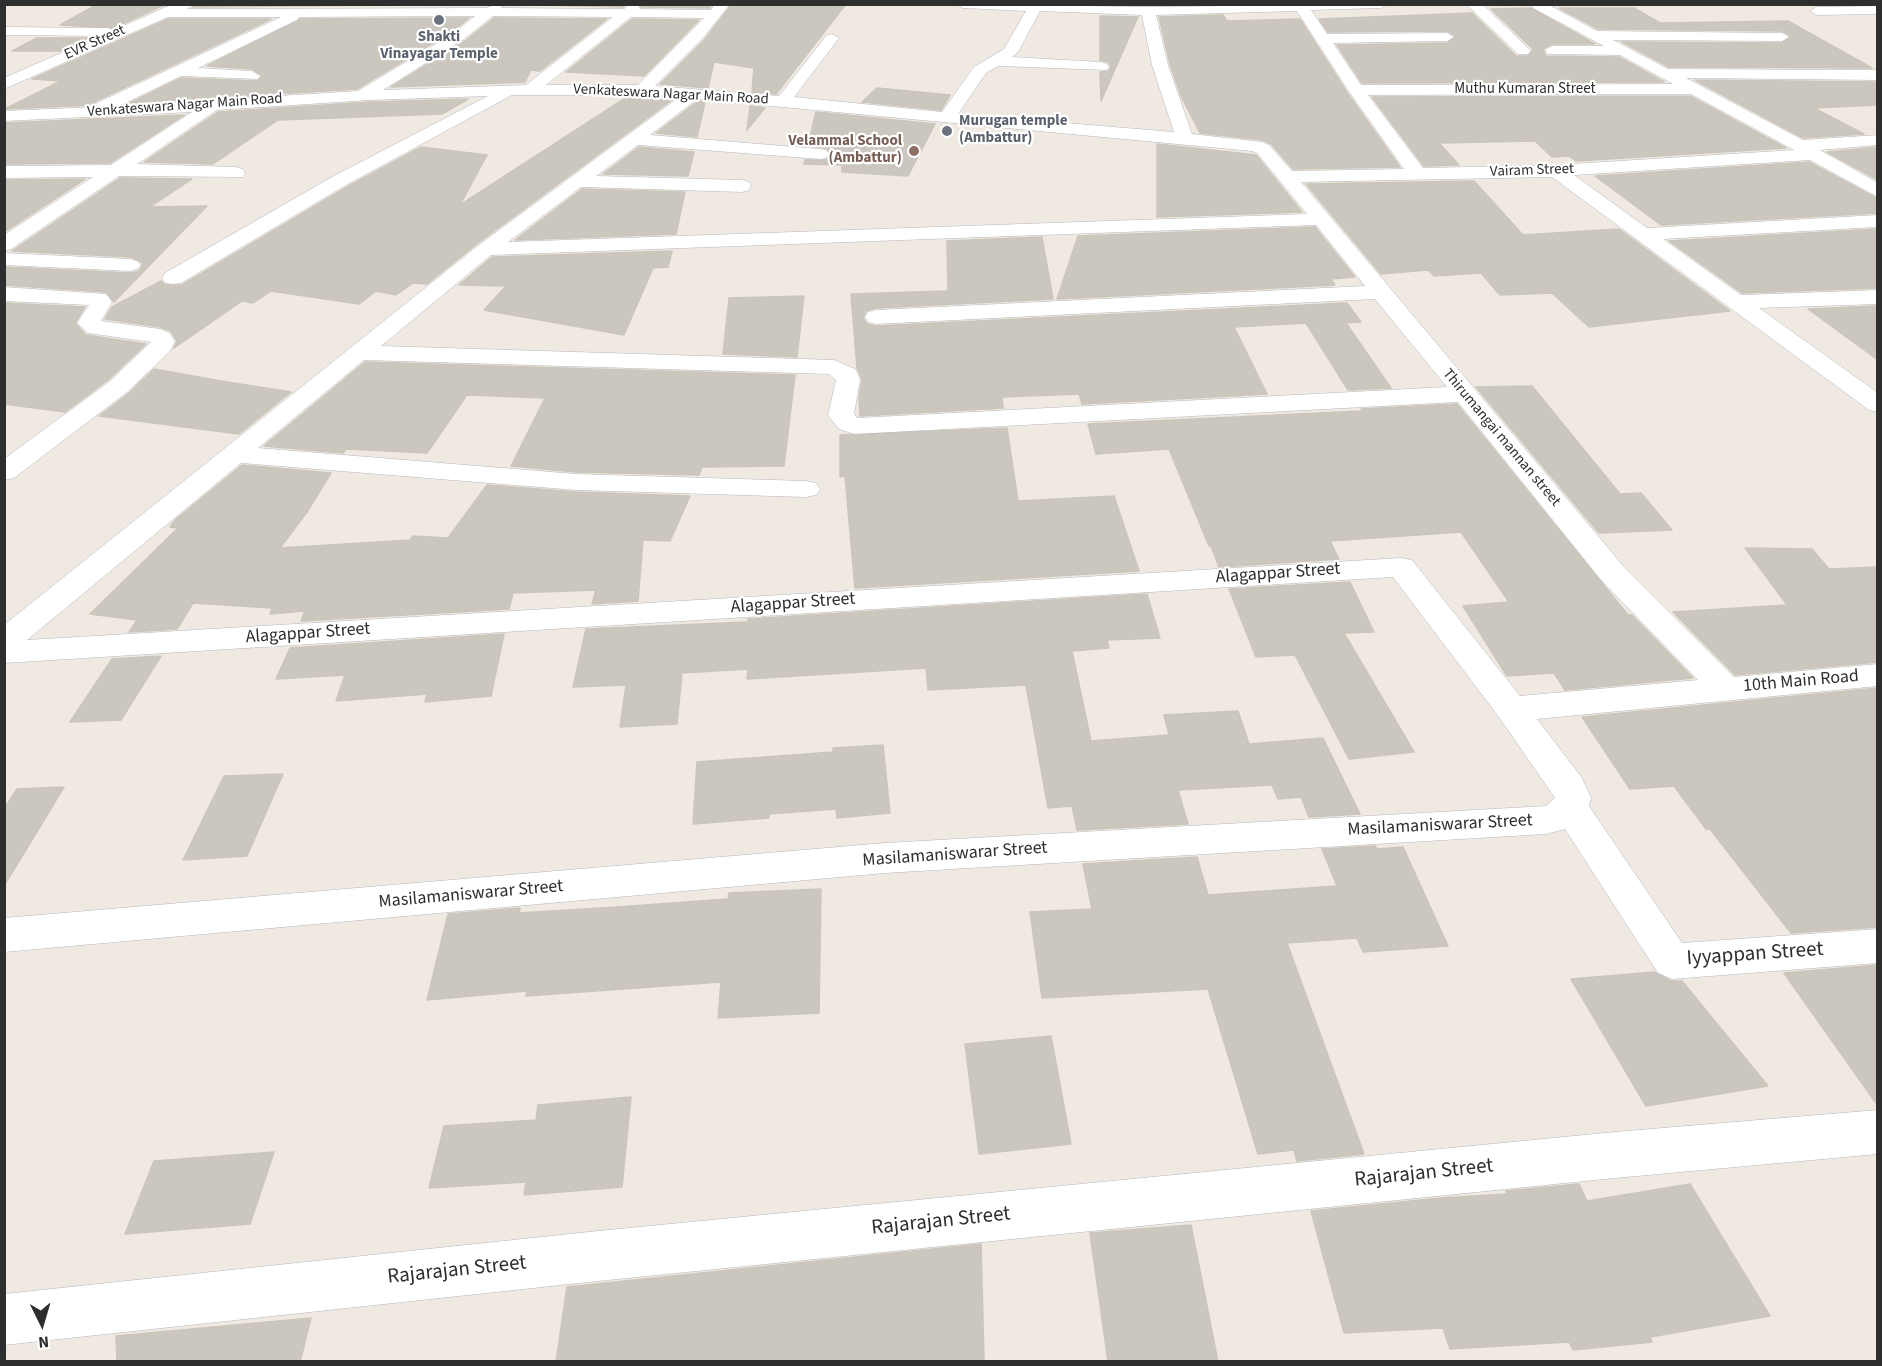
<!DOCTYPE html>
<html>
<head>
<meta charset="utf-8">
<style>
  body { margin:0 }
  #map { position:relative; width:1882px; height:1366px; overflow:hidden; background:#efe9e1; font-family:"Source Sans 3",sans-serif }
  canvas { display:block }
  .frame { position:absolute; inset:0; border:6px solid #2e2e2e; pointer-events:none }
  .north { position:absolute; left:12px; top:1294px; width:60px; height:60px; -webkit-text-stroke:4px #fff; paint-order:stroke; rotate:175deg; font-size:16px; font-weight:700; line-height:24px; text-align:center; color:#2e2e2e }
  .north::after { content:''; display:block; margin:auto; width:21px; height:27px; background:#2e2e2e; clip-path:polygon(50% 0,100% 100%,50% 72%,0 100%) }
</style>
</head>
<body>
<div id="map">
<canvas width="1882" height="1366"></canvas>
<div class="frame"></div>
<div class="north">N</div>
</div>
<script>
const context = document.querySelector('canvas').getContext('2d');
context.lineJoin = 'round';
function paint(path, color) { context.fillStyle = color; context.fill(path, 'evenodd'); }
const poly = rows => new Path2D(rows.map(r => 'M' + r).join(''));
function stroke(path, color, width, dash) { context.strokeStyle = color; context.lineWidth = width; context.lineCap = dash ? 'butt' : 'round'; context.setLineDash(dash || []); context.stroke(path); }
function drawText(font, color, halo, rows, align = 'center') {
  context.font = font + ' "Source Sans 3",sans-serif'; context.lineWidth = 4.5; context.setLineDash([]); context.textBaseline = 'middle'; context.strokeStyle = halo; context.fillStyle = color; for (const [text, x, y, turn = 0] of rows) {
    context.save(); context.translate(x, y); context.rotate((+turn || 0) * Math.PI / 180); context.textAlign = isNaN(turn) ? turn : align; if (halo) context.strokeText(text, 0, 0); context.fillText(text, 0, 0); context.restore();
  }
}
const building = poly([
  [98,4,166,4,114,28,60,25,98,4],
  [195,4,489,4,193,7,195,4],
  [502,4,626,4,623,7,502,4],
  [640,4,712,4,710,8,641,7,640,4],
  [732,4,846,4,776,94,752,92,754,68,714,62,708,88,660,84,705,39,732,4],
  [1531,8,1595,44,1552,44,1543,49,1546,56,1619,57,1664,82,1362,83,1337,45,1447,43,1456,36,1447,31,1328,32,1319,19,1472,13,1516,56,1528,56,1533,49,1491,9,1531,8],
  [1559,8,1634,8,1660,23,1788,21,1872,68,1669,67,1622,42,1782,43,1791,36,1782,31,1598,29,1559,8],
  [1223,15,1227,21,1300,19,1346,91,1400,167,1293,169,1271,144,1263,140,1200,133,1181,96,1170,64,1159,17,1223,15],
  [1100,16,1138,17,1101,101,1100,72,1109,71,1111,66,1108,62,1100,60,1100,16],
  [469,18,453,31,357,89,130,103,181,78,258,81,262,76,252,69,207,66,300,19,469,18],
  [494,18,607,19,540,71,531,70,525,82,391,87,465,41,494,18],
  [168,19,271,19,96,101,94,105,5,109,61,81,32,79,168,19],
  [632,19,699,20,644,76,566,72,632,19],
  [37,38,89,38,60,51,12,51,37,38],
  [1695,80,1878,82,1878,105,1814,108,1864,134,1803,138,1695,80],
  [877,88,950,95,941,110,862,102,877,88],
  [1690,96,1786,148,1576,161,1569,156,1552,157,1535,141,1439,143,1459,165,1424,166,1372,97,1690,96],
  [627,97,672,100,478,243,427,284,413,283,396,295,376,291,359,304,271,291,253,303,242,301,174,348,177,341,171,331,160,327,105,319,112,307,161,281,165,285,182,285,347,187,421,147,487,155,460,205,627,97],
  [468,99,442,114,278,120,213,164,144,162,218,112,370,102,468,99],
  [698,101,705,102,697,137,656,133,698,101],
  [750,106,765,108,747,130,750,106],
  [816,112,935,124,908,176,842,172,842,165,804,164,805,160,826,160,831,154,826,148,808,146,816,112],
  [184,115,110,163,4,164,4,123,184,115],
  [1157,144,1256,155,1302,212,1157,217,1157,144],
  [639,147,694,152,688,176,603,174,639,147],
  [1878,147,1878,180,1827,152,1878,147],
  [1809,162,1878,199,1878,213,1661,225,1595,176,1809,162],
  [120,178,192,179,150,207,207,206,114,302,106,292,4,285,4,267,130,273,139,271,143,263,131,257,12,251,120,178],
  [85,179,4,232,4,180,85,179],
  [1474,181,1523,235,1619,229,1730,311,1589,327,1552,293,1500,295,1481,273,1434,276,1428,270,1381,274,1306,184,1474,181],
  [582,189,685,192,676,234,515,240,582,189],
  [1315,227,1355,277,1331,279,1335,285,1057,299,1078,236,1315,227],
  [1878,229,1878,288,1742,293,1669,241,1878,229],
  [1042,237,1053,299,876,308,866,311,863,318,867,324,876,326,1347,303,1361,322,1346,323,1391,388,1348,390,1306,323,1234,327,1267,394,1082,404,1079,394,1002,397,1003,408,860,416,859,398,862,379,857,368,851,294,948,291,947,241,1042,237],
  [672,251,668,267,653,268,624,335,484,310,506,286,459,285,492,257,672,251],
  [804,296,797,357,723,354,729,298,804,296],
  [4,303,85,307,75,323,86,335,146,344,108,380,65,412,4,404,4,303],
  [1878,306,1878,360,1808,309,1878,306],
  [365,362,795,375,784,466,702,467,699,475,576,472,511,466,545,398,467,395,427,453,346,449,343,453,264,446,365,362],
  [154,369,221,381,291,392,239,434,99,416,128,394,154,369],
  [1532,386,1620,494,1641,493,1672,530,1599,533,1476,387,1532,386],
  [1457,404,1628,615,1632,615,1693,678,1565,690,1554,673,1507,676,1463,606,1509,602,1461,532,1330,541,1339,559,1219,567,1211,546,1209,546,1169,449,1096,454,1088,424,1362,411,1361,409,1457,404],
  [1007,428,1018,501,1114,496,1139,571,855,588,845,476,840,477,840,435,1007,428],
  [242,465,331,473,307,512,280,548,410,540,413,536,448,538,487,485,576,492,690,496,670,541,643,540,638,601,592,604,596,590,513,593,509,609,301,621,305,611,270,614,272,608,193,603,177,629,129,632,137,620,90,614,178,528,170,527,175,520,242,465],
  [1745,548,1812,549,1829,569,1878,567,1878,662,1735,675,1673,612,1787,605,1745,548],
  [1350,582,1374,632,1344,633,1414,752,1349,759,1295,655,1256,657,1229,589,1350,582],
  [1147,594,1160,638,1107,640,1109,648,1072,651,1091,741,1169,735,1164,715,1238,711,1249,744,1323,738,1360,814,1309,817,1301,797,1278,799,1272,785,1178,790,1188,824,1077,830,1072,806,1048,808,1026,685,928,690,926,668,747,679,748,669,682,673,677,724,620,727,626,685,573,687,586,629,748,622,748,619,1147,594],
  [504,634,491,696,425,702,427,694,336,701,345,675,276,679,290,648,504,634],
  [161,656,121,720,70,722,112,659,161,656],
  [1878,688,1878,927,1791,933,1710,829,1706,829,1674,786,1630,789,1582,717,1878,688],
  [883,745,890,813,837,818,836,809,769,814,769,818,693,824,697,762,833,752,833,748,883,745],
  [283,774,247,856,183,860,224,776,283,774],
  [64,787,4,886,4,809,17,789,64,787],
  [1375,846,1377,849,1403,847,1448,946,1363,952,1357,938,1287,943,1364,1154,1297,1161,1294,1150,1258,1154,1208,989,1042,998,1030,912,1092,909,1083,864,1197,857,1208,895,1337,886,1322,849,1375,846],
  [821,889,819,1013,718,1018,721,982,526,996,527,991,427,1000,448,914,520,908,519,913,617,907,728,899,729,893,821,889],
  [1878,965,1878,1106,1784,973,1878,965],
  [1655,972,1671,981,1682,981,1768,1086,1646,1106,1571,979,1655,972],
  [1051,1036,1071,1144,979,1154,965,1044,1051,1036],
  [631,1097,622,1187,524,1195,526,1182,429,1188,444,1126,536,1120,538,1105,631,1097],
  [274,1152,250,1224,125,1234,154,1161,274,1152],
  [1579,1184,1587,1201,1690,1184,1770,1316,1650,1337,1652,1342,1573,1350,1569,1342,1450,1349,1443,1328,1344,1333,1311,1211,1441,1198,1507,1194,1506,1191,1579,1184],
  [1191,1225,1218,1362,1108,1362,1090,1233,1191,1225],
  [981,1244,984,1360,556,1362,567,1287,981,1244],
  [311,1318,300,1362,117,1362,116,1336,311,1318]
]);
const minor = poly([
  [173,4,193,4,187,9,486,8,498,4,502,8,624,9,629,5,637,4,640,9,711,10,715,4,730,4,703,38,655,86,779,96,827,35,832,34,839,38,794,97,942,112,974,67,1004,49,1026,11,963,8,956,4,1148,7,1388,4,1381,8,1311,10,1327,34,1447,33,1454,37,1447,41,1333,43,1361,85,1673,84,1620,55,1548,54,1545,51,1548,48,1553,46,1604,46,1533,8,1531,4,1547,4,1597,31,1782,33,1789,37,1782,41,1613,40,1668,69,1878,70,1878,80,1686,78,1803,140,1878,135,1878,145,1820,150,1878,183,1878,197,1810,160,1574,175,1647,228,1878,215,1878,227,1663,239,1741,295,1878,290,1878,304,1759,308,1878,393,1878,412,1869,410,1552,177,1301,182,1624,567,1734,677,1878,664,1878,686,1537,719,1582,778,1591,798,1589,806,1682,943,1878,929,1878,963,1672,979,1658,973,1565,829,1546,834,885,873,4,952,4,918,885,843,1546,806,1555,798,1499,717,1393,577,4,663,4,625,479,245,678,98,642,95,512,95,346,185,181,283,173,284,165,283,162,278,165,273,332,177,488,96,370,100,217,110,137,164,236,167,243,169,245,173,243,177,119,176,11,249,4,251,4,235,93,177,4,178,4,166,111,165,192,112,4,121,4,111,95,107,97,103,281,17,168,17,4,89,4,78,100,36,4,35,4,27,108,28,114,30,173,4],
  [1040,11,1142,15,1152,65,1174,132,958,114,986,73,998,66,1107,70,1109,67,1107,64,1101,62,1012,57,1018,52,1040,11],
  [1297,11,1348,90,1404,169,1292,171,1269,145,1262,142,1192,134,1168,65,1156,15,1297,11],
  [475,16,454,33,358,91,119,106,181,76,258,79,260,76,252,71,198,68,297,20,299,17,475,16],
  [493,16,613,17,526,85,383,90,464,39,493,16],
  [631,17,704,18,638,85,546,85,631,17],
  [1691,94,1794,150,1556,165,1423,168,1368,95,1691,94],
  [697,99,1252,151,1257,153,1307,214,508,242,581,187,742,192,749,190,751,186,749,182,742,180,596,176,638,145,820,159,826,158,829,154,826,150,820,149,650,135,697,99],
  [1316,225,1365,286,876,310,868,312,865,317,868,322,876,324,1375,299,1447,387,857,418,854,414,860,380,858,374,855,369,834,360,381,346,491,255,1316,225],
  [364,360,829,374,836,380,828,415,839,429,854,434,1458,402,1602,581,1698,680,1520,696,1412,560,1401,558,27,640,241,463,576,490,806,497,816,495,820,489,816,483,806,481,576,474,258,448,364,360],
  [1466,4,1482,4,1528,48,1531,51,1528,54,1518,54,1466,4],
  [1878,6,1878,14,1817,15,1810,11,1817,7,1878,6],
  [4,253,130,259,137,261,141,265,137,269,130,271,4,265,4,253],
  [4,287,106,294,112,302,101,321,160,329,170,333,175,342,169,352,127,392,14,478,4,480,4,459,109,382,151,342,88,333,77,323,89,305,4,301,4,287],
  [1878,1110,1878,1154,1615,1178,598,1281,4,1345,4,1294,598,1231,1615,1132,1878,1110]
]);
const markers = [
  [439,20,6,"#6b7280"],
  [947,131,6,"#6b7280"],
  [914,151,6,"#8d6e63"]
];
const farWorshipnames = [
  ["Shakti",439,38],
  ["Vinayagar Temple",439,55],
  ["Murugan temple",959,122,"left"],
  ["(Ambattur)",959,139,"left"]
];
const farStreetnames = [
  ["EVR Street",95,43,-24],
  ["Muthu Kumaran Street",1525,90],
  ["Venkateswara Nagar Main Road",671,95,3],
  ["Venkateswara Nagar Main Road",185,106,-4],
  ["Vairam Street",1532,171,-2],
  ["Thirumangai mannan street",1501,438,50]
];
const farEducationnames = [
  ["Velammal School",902,142],
  ["(Ambattur)",902,159]
];
const streetNames = [
  ["Alagappar Street",1278,574,-4],
  ["Alagappar Street",793,604,-4],
  ["Alagappar Street",308,634,-4],
  ["10th Main Road",1801,682,-5],
  ["Masilamaniswarar Street",1440,826,-3],
  ["Masilamaniswarar Street",955,855,-4],
  ["Masilamaniswarar Street",471,895,-5]
];
const nearStreetnames = [
  ["Iyyappan Street",1755,955,-4],
  ["Rajarajan Street",1424,1174,-6],
  ["Rajarajan Street",941,1222,-6],
  ["Rajarajan Street",457,1271,-6]
];
paint(building, '#cbc7bf');
stroke(building, '#cbc5ba', 1.5);
stroke(minor, '#b4b7c1', 1);
paint(minor, '#fff');
for (const [x, y, r, color] of markers) { const dot = new Path2D(); dot.arc(x, y, r, 0, 2 * Math.PI); context.fillStyle = color; context.fill(dot); stroke(dot, '#fff', 2); }
drawText('bold 15px', '#5b616d', '#fff', farWorshipnames);
drawText('15px', '#2e2e2e', '#fff', farStreetnames);
drawText('bold 15px', '#785e54', '#fff', farEducationnames, 'right');
drawText('18px', '#2e2e2e', '#fff', streetNames);
drawText('21px', '#2e2e2e', '#fff', nearStreetnames);
</script>
</body>
</html>
